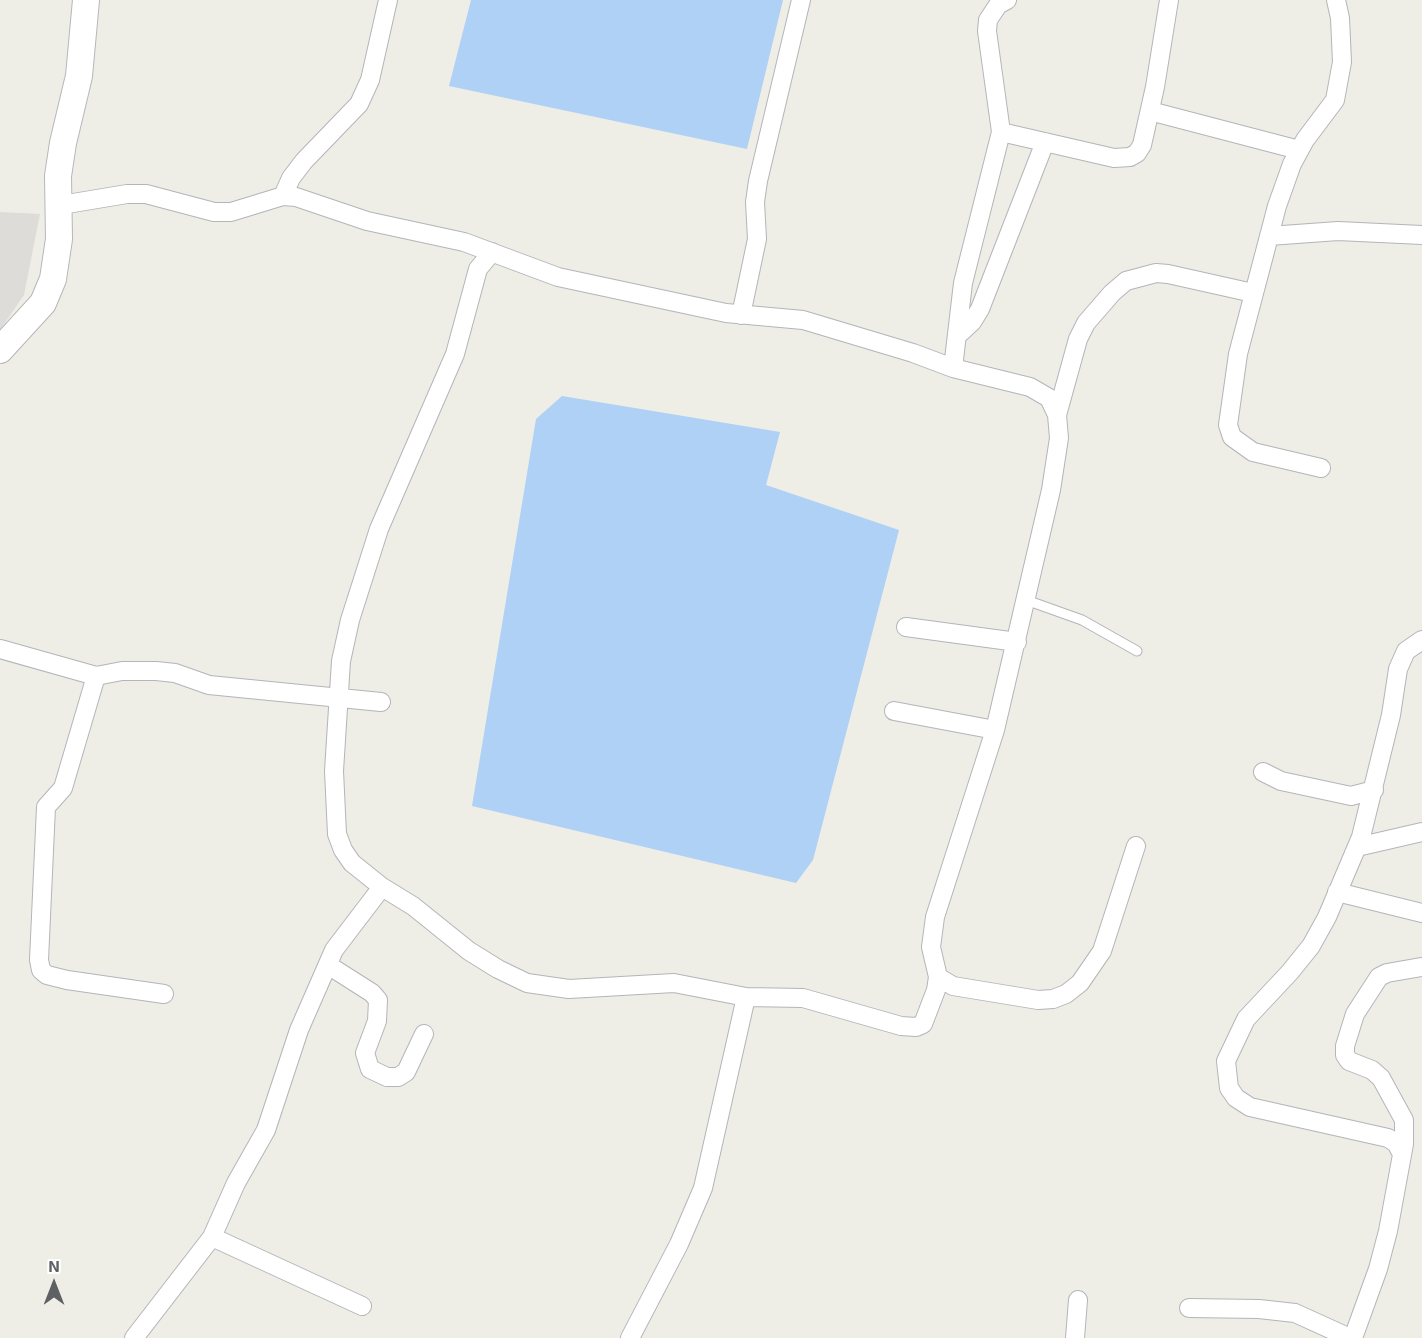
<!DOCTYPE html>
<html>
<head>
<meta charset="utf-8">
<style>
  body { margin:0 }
  #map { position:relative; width:1422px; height:1338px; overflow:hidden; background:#eeede6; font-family:"Exo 2",sans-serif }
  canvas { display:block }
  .north { position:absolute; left:24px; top:1254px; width:60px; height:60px; -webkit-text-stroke:4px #fff; paint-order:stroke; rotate:0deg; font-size:16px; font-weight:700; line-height:24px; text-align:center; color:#5e6064 }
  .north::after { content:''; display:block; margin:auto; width:21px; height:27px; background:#5e6064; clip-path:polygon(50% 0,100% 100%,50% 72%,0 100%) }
</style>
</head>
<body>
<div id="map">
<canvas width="1422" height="1338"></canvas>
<div class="north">N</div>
</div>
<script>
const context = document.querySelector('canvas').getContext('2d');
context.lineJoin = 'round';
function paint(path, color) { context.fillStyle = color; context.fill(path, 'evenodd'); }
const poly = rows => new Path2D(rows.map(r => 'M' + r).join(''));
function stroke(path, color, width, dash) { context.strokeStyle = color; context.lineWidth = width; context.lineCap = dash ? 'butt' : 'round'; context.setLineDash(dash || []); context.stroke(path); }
const industrial = poly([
  [0,212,40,214,24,295,0,330]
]);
const water = poly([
  [471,0,783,0,747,149,449,86],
  [562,396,780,432,766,485,899,530,813,860,796,883,472,806,536,419]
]);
const lane = poly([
  [1026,600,1082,620,1137,651]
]);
const street = poly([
  [1150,111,1299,150],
  [1001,132,1114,158,1130,157,1137,153,1142,145,1155,87,1169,0],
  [283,196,291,178,304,161,359,104,370,80,388,0],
  [61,205,127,194,146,194,214,212,231,212,283,196,296,197,367,221,464,242,558,277,726,313,803,320,913,353,953,368,1030,387,1049,398,1057,415,1059,438,1051,490,995,730,935,917,931,947,938,977,936,990,923,1024,916,1027,901,1026,803,998,746,997,674,983,569,989,527,983,498,969,469,951,413,906,382,887,334,950,299,1030,266,1130,236,1183,212,1237,134,1338],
  [1269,236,1338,231,1422,235],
  [741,315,757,239,755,202,758,181,801,0],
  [957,336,972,322,980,309,1045,142],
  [953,368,963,283,1001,132,987,31,988,20,998,5,1007,0],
  [1057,415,1078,339,1086,323,1112,293,1126,281,1156,273,1168,274,1253,293],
  [1321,468,1253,452,1232,437,1228,425,1238,354,1277,206,1292,164,1305,140,1335,100,1342,62,1340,18,1336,0],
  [906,627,1017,642],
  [0,649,96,676,122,671,156,671,175,673,209,685,381,702],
  [96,676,63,788,46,807,39,960,41,970,47,975,67,980,164,994],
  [894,711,995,730],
  [1263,772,1281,781,1351,796,1374,790],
  [1357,847,1422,832],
  [382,887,352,863,343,850,337,834,334,771,341,661,350,620,379,529,455,354,478,269,492,252],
  [1337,892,1422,913],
  [328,965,372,993,378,1000,377,1021,365,1053,370,1069,387,1077,398,1077,406,1072,424,1034],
  [938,977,953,986,1038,1000,1053,999,1066,994,1080,983,1102,951,1136,846],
  [1402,1154,1396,1143,1388,1138,1250,1107,1236,1098,1229,1088,1226,1061,1246,1019,1290,972,1311,946,1327,917,1361,837,1391,715,1398,669,1406,651,1422,640],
  [212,1237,362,1306],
  [1189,1308,1259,1309,1295,1313,1350,1338],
  [630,1338,679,1244,703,1188,746,997],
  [1075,1338,1078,1300],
  [1353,1338,1378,1269,1388,1231,1404,1144,1404,1120,1381,1078,1372,1070,1349,1061,1345,1055,1345,1046,1355,1014,1379,977,1387,973,1421,967]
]);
const secondary = poly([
  [0,350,43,303,53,279,59,239,58,176,63,143,79,76,86,0]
]);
paint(industrial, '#dddcd8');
paint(water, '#afd1f5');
stroke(lane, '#b3b5b9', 11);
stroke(street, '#b3b5b9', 20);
stroke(secondary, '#b5b7bb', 28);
stroke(lane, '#fff', 9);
stroke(street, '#fff', 18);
stroke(secondary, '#fff', 26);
</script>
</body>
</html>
